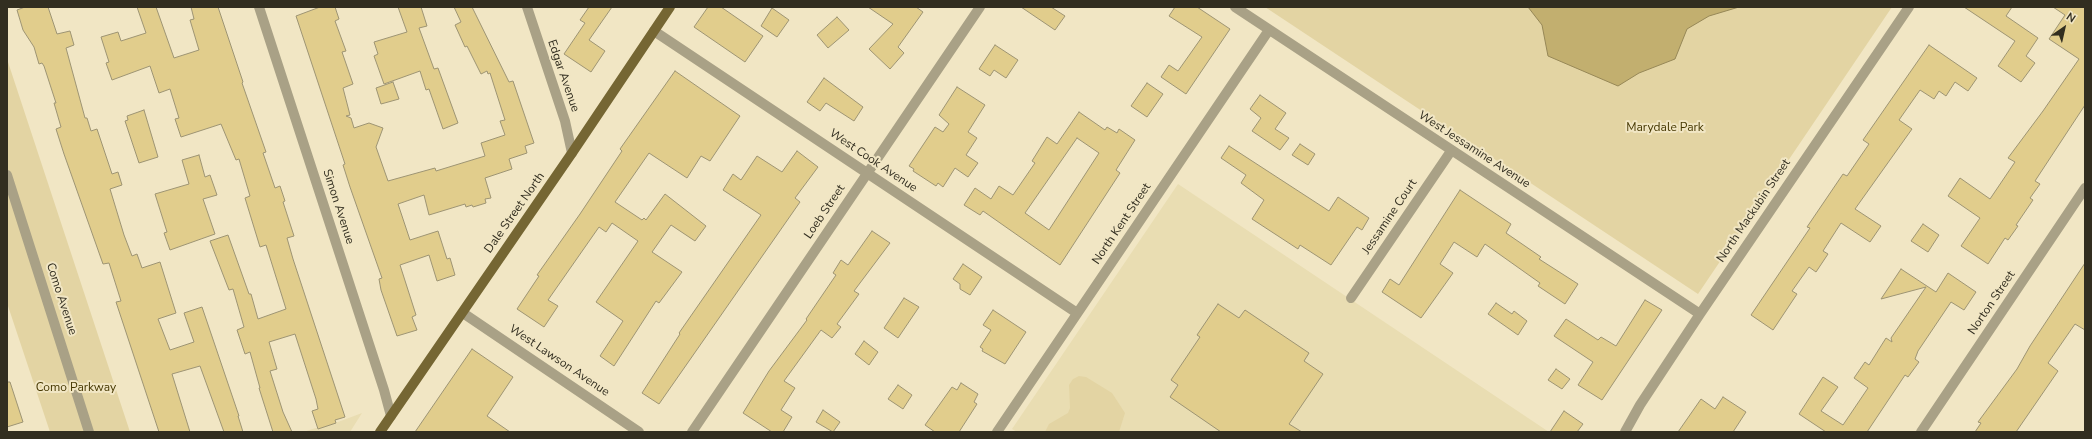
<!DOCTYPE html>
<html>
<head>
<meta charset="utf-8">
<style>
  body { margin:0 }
  #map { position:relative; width:2092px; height:439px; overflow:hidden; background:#f1e6c4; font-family:"Nunito Sans",sans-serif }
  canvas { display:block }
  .frame { position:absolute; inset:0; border:8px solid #322e20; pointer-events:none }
  .north { position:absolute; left:2044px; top:8px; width:40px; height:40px; -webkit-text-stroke:3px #f1e6c4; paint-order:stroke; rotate:34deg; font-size:11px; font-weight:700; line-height:16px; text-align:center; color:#322e20 }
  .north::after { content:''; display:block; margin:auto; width:14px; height:18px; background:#322e20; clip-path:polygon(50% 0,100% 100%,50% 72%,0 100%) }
</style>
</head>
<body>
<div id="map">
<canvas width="2092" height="439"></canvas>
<div class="frame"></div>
<div class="north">N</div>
</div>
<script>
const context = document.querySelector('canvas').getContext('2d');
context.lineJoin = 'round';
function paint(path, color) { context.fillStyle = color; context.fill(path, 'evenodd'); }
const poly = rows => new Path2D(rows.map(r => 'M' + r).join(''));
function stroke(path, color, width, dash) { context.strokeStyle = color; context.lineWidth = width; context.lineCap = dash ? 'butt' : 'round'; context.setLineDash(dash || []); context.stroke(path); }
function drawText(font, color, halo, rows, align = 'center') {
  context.font = font + ' "Nunito Sans",sans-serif'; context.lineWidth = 4; context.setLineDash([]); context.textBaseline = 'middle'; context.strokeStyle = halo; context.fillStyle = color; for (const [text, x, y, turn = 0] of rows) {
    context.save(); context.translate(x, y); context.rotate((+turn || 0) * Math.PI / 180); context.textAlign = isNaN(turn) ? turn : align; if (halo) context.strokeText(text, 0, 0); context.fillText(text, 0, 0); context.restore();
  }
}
const built = poly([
  [1178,184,1549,432,1017,432,1012,429],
  [362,413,350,432,303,432,329,424,330,425]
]);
const green = poly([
  [1265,7,1892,7,1698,294],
  [7,59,130,432,50,432,7,303],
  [1079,376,1086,377,1112,393,1125,413,1119,432,1045,432,1049,424,1068,413,1070,408,1069,385,1073,379]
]);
const water = poly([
  [1528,7,1739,7,1709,16,1687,29,1675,59,1639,73,1618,86,1548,56,1542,25,1528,7]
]);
const building = poly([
  [25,7,48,7,57,34,70,31,74,45,66,48,85,118,87,118,91,131,97,129,112,174,118,172,122,185,110,189,124,235,132,256,137,254,142,268,160,262,176,313,158,319,170,350,194,342,184,313,202,307,239,416,238,416,243,432,224,432,200,366,172,374,190,432,159,432,116,302,121,301,109,263,103,264,64,154,56,129,61,127,54,103,56,103,44,66,42,63,39,64,34,47,23,30,17,10,25,7],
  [137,7,156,7,174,58,199,50,190,20,194,19,191,7,218,7,243,82,242,83,266,152,263,153,275,188,280,186,285,201,283,202,294,236,287,238,293,259,345,417,335,420,336,423,318,429,312,411,318,409,316,399,295,334,269,342,277,369,270,371,283,412,292,432,273,432,259,388,260,388,250,352,245,354,237,330,244,327,233,289,229,290,210,241,228,235,249,294,251,294,258,319,286,309,266,245,260,247,245,198,250,196,239,159,236,160,221,124,181,137,175,119,179,118,170,89,159,93,150,66,112,80,106,63,109,62,101,37,118,32,121,41,146,33,137,7],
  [320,7,335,7,339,19,335,21,346,51,342,52,353,84,343,88,350,115,346,116,351,118,354,128,369,123,383,128,376,147,388,181,435,168,436,171,485,156,481,143,505,135,500,121,505,120,490,73,488,74,487,71,481,74,467,46,465,47,455,25,461,22,454,7,472,7,509,82,513,81,534,143,525,146,527,153,509,159,512,169,485,178,491,198,485,199,486,203,473,207,472,205,466,207,465,204,429,215,424,195,398,204,410,240,438,231,447,259,450,258,455,275,437,281,429,255,400,265,416,315,412,317,417,330,397,336,381,290,379,279,382,278,350,187,343,165,345,164,296,16,320,7],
  [398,7,421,7,427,26,419,28,434,69,438,68,458,123,443,129,429,89,426,90,420,71,384,84,374,56,378,54,374,42,407,32,398,7],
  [589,7,612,7,589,40,605,51,591,72,564,54,585,23,580,20,589,7],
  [708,7,721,7,763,36,745,62,694,27,708,7],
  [868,7,916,7,923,12,898,47,904,53,890,69,869,49,893,24,868,7],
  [1021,7,1051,7,1065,16,1055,30,1021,7],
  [1175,7,1197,7,1230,29,1186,94,1161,77,1169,65,1178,71,1202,37,1169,16,1175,7],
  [1964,7,2012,7,2006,16,2038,38,2026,56,2035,63,2021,82,1998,66,2015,41,1964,7],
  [2053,7,2085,7,2085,105,2035,181,2040,184,2030,198,2033,200,2016,225,2018,226,2008,240,2005,238,1988,264,1961,246,1980,218,1948,196,1960,178,1990,199,2015,162,2008,158,2043,111,2079,59,2049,39,2065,15,2053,7],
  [772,8,789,20,777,37,761,26,772,8],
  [837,17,849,30,828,48,817,35,837,17],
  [995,45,1018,60,1006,78,994,70,990,76,979,69,995,45],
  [1929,45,1977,78,1968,91,1955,82,1946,96,1939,91,1934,99,1920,90,1899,120,1912,129,1855,209,1881,226,1870,242,1841,223,1823,251,1828,254,1816,272,1809,267,1792,291,1797,294,1773,330,1751,315,1810,228,1807,227,1843,174,1847,176,1869,144,1863,140,1929,45],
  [675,71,740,116,710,161,701,156,687,178,649,153,615,202,642,220,644,218,646,220,665,194,706,226,695,241,671,225,652,252,682,272,659,303,656,301,614,366,600,356,623,321,596,302,638,241,612,223,606,232,599,227,548,300,558,306,544,327,517,309,539,276,537,275,580,214,622,151,620,149,675,71],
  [824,78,863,107,854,121,826,103,820,111,807,102,824,78],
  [393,82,399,99,381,104,376,88,393,82],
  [1147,83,1163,94,1147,117,1131,106,1147,83],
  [957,87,985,105,968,132,977,138,966,155,978,163,968,177,955,168,943,187,938,183,936,186,913,171,914,169,909,166,935,127,943,132,949,124,939,115,957,87],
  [1260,95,1286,113,1275,129,1289,138,1280,150,1252,131,1261,118,1250,109,1260,95],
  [144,110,158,157,139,163,125,121,128,120,127,116,144,110],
  [1079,112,1105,130,1107,127,1117,133,1119,129,1135,140,1116,170,1120,173,1060,265,983,211,980,215,964,205,975,188,991,199,999,186,1013,195,1035,163,1032,161,1047,137,1057,144,1079,112],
  [1077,138,1099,153,1049,230,1025,213,1077,138],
  [1300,144,1315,154,1308,165,1292,155,1300,144],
  [1229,146,1329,211,1338,197,1369,218,1362,230,1357,227,1331,265,1300,245,1298,249,1252,219,1264,200,1241,183,1246,175,1221,158,1229,146],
  [797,151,818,167,795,198,800,202,659,404,642,393,680,334,679,333,761,215,723,190,733,174,741,180,757,156,782,172,797,151],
  [199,155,205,177,210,175,217,195,203,199,215,234,170,250,164,233,167,232,155,194,189,184,182,160,199,155],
  [1460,190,1511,224,1506,233,1541,257,1539,259,1578,284,1565,304,1538,286,1540,283,1485,244,1477,257,1454,242,1440,264,1453,273,1421,318,1382,292,1390,279,1399,285,1460,190],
  [1923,224,1939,235,1928,252,1911,241,1923,224],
  [872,231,890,243,854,291,859,294,837,324,841,327,832,338,821,330,784,381,795,388,781,410,792,417,783,432,772,432,743,413,769,371,807,320,806,319,836,275,833,273,841,260,848,265,872,231],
  [2085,263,2085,330,2075,324,2048,363,2058,371,2016,432,1975,432,1981,423,1978,422,2017,369,2030,346,2085,263],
  [963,264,982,277,970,295,960,289,960,284,953,279,963,264],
  [1901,269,1936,292,1948,273,1976,292,1964,310,1951,302,1918,351,1915,359,1919,362,1908,377,1905,375,1867,432,1826,432,1799,414,1823,377,1838,387,1821,411,1843,425,1868,388,1854,378,1865,362,1869,365,1886,338,1892,342,1891,338,1926,287,1881,299,1901,269],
  [904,298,919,307,898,338,884,328,904,298],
  [1645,300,1662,310,1602,400,1578,385,1593,362,1554,336,1566,319,1598,340,1601,337,1616,346,1645,300],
  [1496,303,1512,314,1514,311,1527,321,1518,335,1488,314,1496,303],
  [1218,304,1239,318,1245,310,1309,353,1304,361,1323,374,1289,424,1302,432,1221,432,1170,397,1178,385,1171,380,1200,337,1197,335,1218,304],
  [993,310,1026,332,1005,364,982,351,983,349,980,347,991,330,983,325,993,310],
  [864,341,878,352,869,365,855,354,864,341],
  [472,349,513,377,487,416,510,432,415,432,472,349],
  [1556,369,1570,379,1562,389,1548,380,1556,369],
  [7,382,10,382,23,422,7,427,7,382],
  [961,383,978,394,974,402,977,404,959,432,935,432,925,425,952,387,957,390,961,383],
  [898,385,912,395,903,409,888,399,898,385],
  [1723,397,1746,412,1733,432,1678,432,1701,399,1715,409,1723,397],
  [823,410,840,422,833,432,816,422,823,410],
  [1564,411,1583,424,1577,432,1550,432,1564,411]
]);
const minor = poly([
  [259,7,384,390,391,416],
  [527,7,565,121,572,153],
  [1235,7,1700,314],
  [654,31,1077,313],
  [7,175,89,432],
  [1351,298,1451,151],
  [463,313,639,432],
  [692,432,980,7],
  [997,432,1269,30],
  [1625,432,1640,405,1700,314,1909,7],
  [1921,432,2085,188]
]);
const major = poly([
  [380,432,572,153,670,7]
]);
const streetNames = [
  ["Edgar Avenue",563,76,71],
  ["West Jessamine Avenue",1474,150,33],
  ["West Cook Avenue",873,161,34],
  ["Simon Avenue",338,207,72],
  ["North Mackubin Street",1754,211,-56],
  ["Loeb Street",825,212,-56],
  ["Dale Street North",515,213,-55],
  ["Jessamine Court",1390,217,-56],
  ["North Kent Street",1122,224,-56],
  ["Como Avenue",61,299,72],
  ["Norton Street",1992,303,-56],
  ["West Lawson Avenue",559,361,34]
];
const parkNames = [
  ["Marydale Park",1665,128],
  ["Como Parkway",76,388]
];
paint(built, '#e9ddb2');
paint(green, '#e3d4a3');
paint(water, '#c2af6f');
stroke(water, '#978857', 1);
paint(building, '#e1cd8c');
stroke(building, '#9d9473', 1);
stroke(minor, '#a9a186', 10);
stroke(major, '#756633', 10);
drawText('12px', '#322e20', '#f1e6c4', streetNames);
drawText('12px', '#463802', '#f1e6c4', parkNames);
</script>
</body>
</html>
